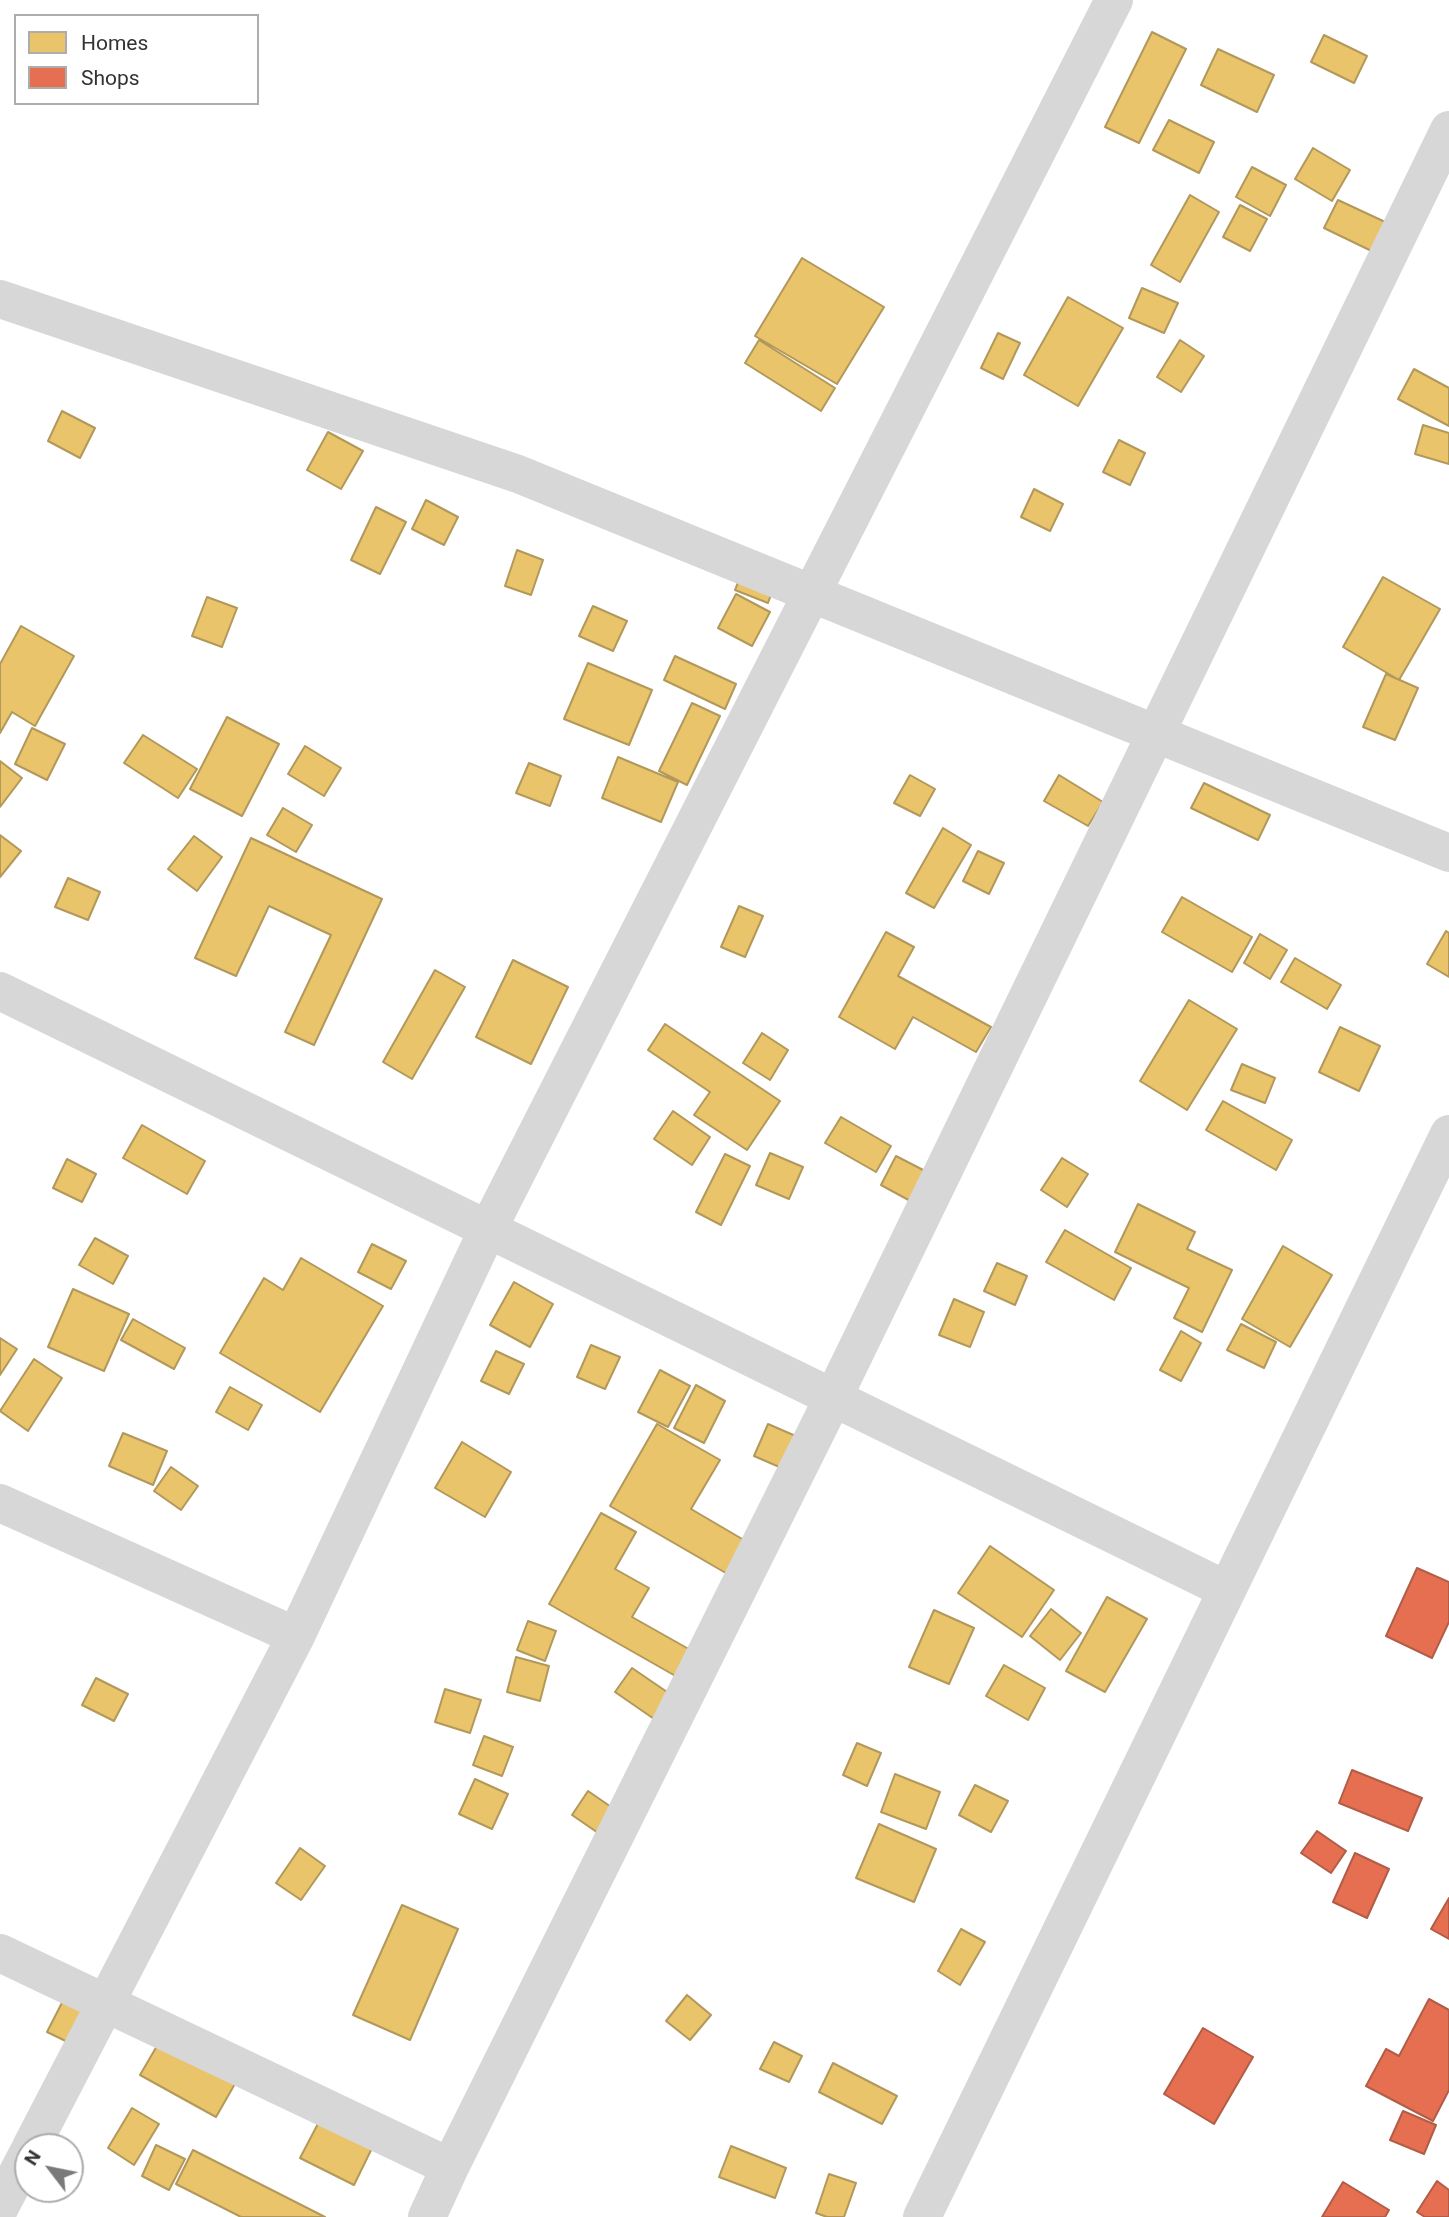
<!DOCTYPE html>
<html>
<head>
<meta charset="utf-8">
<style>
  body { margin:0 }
  #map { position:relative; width:1449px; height:2217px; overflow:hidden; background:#fff; font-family:Roboto,sans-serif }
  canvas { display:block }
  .legend { position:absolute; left:14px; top:14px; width:245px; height:91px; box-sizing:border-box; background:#fff; border:2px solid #adadad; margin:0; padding:9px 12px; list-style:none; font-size:21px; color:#333 }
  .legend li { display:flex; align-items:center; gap:14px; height:35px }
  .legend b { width:35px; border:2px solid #adadad }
  .north { position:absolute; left:14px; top:2133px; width:70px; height:70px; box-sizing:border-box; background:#fff; border:2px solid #adadad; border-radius:50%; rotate:302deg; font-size:19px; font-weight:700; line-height:28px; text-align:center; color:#333 }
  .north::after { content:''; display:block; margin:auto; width:24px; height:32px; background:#7a7a7a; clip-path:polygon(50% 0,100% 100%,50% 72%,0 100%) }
</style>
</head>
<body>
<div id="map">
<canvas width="1449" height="2217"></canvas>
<ul class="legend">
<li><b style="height:19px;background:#e9c46a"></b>Homes</li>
<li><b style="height:19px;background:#e76f51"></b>Shops</li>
</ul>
<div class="north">N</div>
</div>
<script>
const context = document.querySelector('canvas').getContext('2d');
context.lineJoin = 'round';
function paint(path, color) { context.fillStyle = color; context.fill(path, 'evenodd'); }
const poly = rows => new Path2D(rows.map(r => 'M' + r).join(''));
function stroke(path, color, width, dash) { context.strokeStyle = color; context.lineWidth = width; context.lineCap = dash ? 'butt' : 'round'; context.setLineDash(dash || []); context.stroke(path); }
const homes = poly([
  [1152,32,1186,49,1139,143,1105,127,1152,32],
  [1324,35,1367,56,1354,83,1311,62,1324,35],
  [1218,49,1274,75,1257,112,1201,85,1218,49],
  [1169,120,1214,142,1199,173,1153,150,1169,120],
  [1313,148,1350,170,1332,201,1295,179,1313,148],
  [1252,167,1286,185,1270,216,1236,197,1252,167],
  [1190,195,1219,212,1180,282,1151,265,1190,195],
  [1338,200,1398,228,1384,257,1324,228,1338,200],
  [1240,205,1267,219,1250,251,1223,237,1240,205],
  [802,258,884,307,837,384,755,336,802,258],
  [1142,288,1178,303,1164,333,1129,318,1142,288],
  [1068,297,1123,328,1078,406,1024,375,1068,297],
  [998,333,1020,343,1003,379,981,368,998,333],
  [759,340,835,388,821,411,745,363,759,340],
  [1180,340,1204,356,1181,392,1157,377,1180,340],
  [1414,369,1449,388,1449,426,1398,399,1414,369],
  [62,411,95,428,80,458,48,441,62,411],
  [1423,425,1449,433,1449,464,1415,454,1423,425],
  [328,432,363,451,341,489,307,470,328,432],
  [1119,440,1145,453,1130,485,1103,472,1119,440],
  [1034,489,1063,504,1050,531,1021,517,1034,489],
  [426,500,458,517,444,545,412,529,426,500],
  [376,507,406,522,380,574,351,560,376,507],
  [517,550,543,560,531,595,505,586,517,550],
  [747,559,779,572,768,603,735,590,747,559],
  [1383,577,1440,609,1399,680,1343,647,1383,577],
  [736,594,770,612,752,646,718,628,736,594],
  [207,597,237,608,222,647,192,636,207,597],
  [593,606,627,621,613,651,579,636,593,606],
  [21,626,74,656,35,726,12,712,0,733,0,664,21,626],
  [675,656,736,684,725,709,664,680,675,656],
  [588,663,652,690,629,745,564,719,588,663],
  [1386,674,1418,688,1395,740,1363,727,1386,674],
  [692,703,720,716,687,785,659,771,692,703],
  [227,717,279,744,242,816,190,789,227,717],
  [32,728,65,744,47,780,15,764,32,728],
  [143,735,197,769,178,798,124,763,143,735],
  [305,746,341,768,324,796,288,774,305,746],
  [618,757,678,782,661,822,602,798,618,757],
  [0,761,22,778,0,807,0,761],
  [529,763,561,776,550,806,516,793,529,763],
  [910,775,935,789,920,816,894,803,910,775],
  [1059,775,1103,802,1088,826,1044,801,1059,775],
  [1204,783,1270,815,1258,840,1191,808,1204,783],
  [283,808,312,825,296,852,267,835,283,808],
  [943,828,971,845,934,908,906,893,943,828],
  [0,835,21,851,0,877,0,835],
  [194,836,222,857,197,891,168,869,194,836],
  [251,838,382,899,314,1045,285,1032,331,935,269,906,236,976,195,958,251,838],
  [978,851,1004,863,989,894,963,881,978,851],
  [68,878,100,892,88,920,55,907,68,878],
  [1182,897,1252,937,1232,972,1162,932,1182,897],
  [739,906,763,916,745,957,721,947,739,906],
  [1446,931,1449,933,1449,977,1427,964,1446,931],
  [886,932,914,947,898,976,991,1027,976,1052,913,1017,895,1049,839,1017,886,932],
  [1260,934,1287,950,1270,979,1244,963,1260,934],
  [1295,958,1341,985,1327,1009,1281,982,1295,958],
  [513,960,568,987,531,1064,476,1037,513,960],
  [435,970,465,987,412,1079,383,1062,435,970],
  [1189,1000,1237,1029,1187,1110,1140,1081,1189,1000],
  [665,1024,780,1101,747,1150,694,1115,710,1092,648,1050,665,1024],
  [1340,1027,1380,1046,1359,1091,1319,1072,1340,1027],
  [762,1033,788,1050,770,1080,743,1063,762,1033],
  [1242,1064,1275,1078,1265,1103,1231,1090,1242,1064],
  [1223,1101,1292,1140,1276,1170,1206,1130,1223,1101],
  [673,1111,710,1137,692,1165,654,1139,673,1111],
  [841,1117,891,1146,876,1172,825,1143,841,1117],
  [142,1125,205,1161,187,1194,123,1158,142,1125],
  [770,1153,803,1167,789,1199,756,1185,770,1153],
  [725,1154,750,1166,721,1225,696,1212,725,1154],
  [896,1156,929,1173,914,1203,881,1185,896,1156],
  [1062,1158,1088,1174,1067,1207,1041,1190,1062,1158],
  [67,1159,96,1174,82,1202,53,1188,67,1159],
  [1138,1204,1195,1232,1187,1249,1232,1270,1202,1332,1174,1318,1189,1288,1115,1252,1138,1204],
  [1065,1230,1131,1268,1114,1300,1046,1262,1065,1230],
  [95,1238,128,1256,113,1284,79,1265,95,1238],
  [372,1244,406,1261,391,1289,358,1272,372,1244],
  [1283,1246,1332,1275,1290,1347,1242,1319,1283,1246],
  [301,1258,383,1306,320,1412,220,1353,264,1278,283,1290,301,1258],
  [997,1263,1027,1276,1015,1305,984,1291,997,1263],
  [514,1282,553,1304,530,1347,490,1325,514,1282],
  [73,1289,129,1314,104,1371,48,1347,73,1289],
  [954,1299,984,1312,970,1347,939,1335,954,1299],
  [133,1319,185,1348,174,1369,121,1340,133,1319],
  [1241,1324,1276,1342,1264,1368,1227,1350,1241,1324],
  [1181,1331,1201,1343,1181,1381,1160,1370,1181,1331],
  [0,1338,17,1349,0,1375,0,1338],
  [591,1345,620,1357,605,1389,577,1377,591,1345],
  [496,1351,524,1364,509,1394,481,1381,496,1351],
  [34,1359,62,1378,28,1431,0,1411,34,1359],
  [660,1370,690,1386,668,1427,638,1412,660,1370],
  [696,1385,725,1401,704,1443,674,1428,696,1385],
  [230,1387,262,1405,248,1430,216,1412,230,1387],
  [657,1424,720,1460,691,1509,749,1543,731,1576,610,1506,657,1424],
  [768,1424,798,1437,784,1469,754,1456,768,1424],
  [123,1433,167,1451,153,1485,109,1466,123,1433],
  [462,1442,511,1472,485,1517,435,1488,462,1442],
  [171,1467,198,1486,181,1510,154,1491,171,1467],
  [601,1513,636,1532,615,1569,649,1588,632,1617,694,1652,679,1678,549,1604,601,1513],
  [990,1546,1054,1590,1022,1637,958,1593,990,1546],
  [1107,1597,1147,1619,1105,1692,1066,1671,1107,1597],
  [1051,1609,1081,1633,1060,1660,1030,1636,1051,1609],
  [934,1610,974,1628,949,1684,909,1667,934,1610],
  [528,1621,556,1631,545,1661,517,1650,528,1621],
  [516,1657,549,1666,540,1701,507,1692,516,1657],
  [1004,1665,1045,1688,1028,1720,986,1696,1004,1665],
  [632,1668,673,1696,657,1721,615,1692,632,1668],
  [96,1678,128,1694,114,1721,82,1705,96,1678],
  [445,1689,481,1700,470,1733,435,1722,445,1689],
  [484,1736,513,1747,502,1776,473,1765,484,1736],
  [857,1743,881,1753,867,1786,843,1775,857,1743],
  [895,1774,940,1792,926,1829,881,1812,895,1774],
  [475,1779,508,1794,492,1829,459,1814,475,1779],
  [975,1785,1008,1801,991,1832,959,1815,975,1785],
  [588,1791,617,1811,601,1835,572,1815,588,1791],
  [879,1824,936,1849,914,1902,856,1878,879,1824],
  [300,1848,325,1866,301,1900,276,1883,300,1848],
  [402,1905,458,1929,410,2040,353,2015,402,1905],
  [961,1929,985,1942,960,1985,938,1971,961,1929],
  [70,1987,99,2002,76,2046,47,2032,70,1987],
  [687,1995,711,2015,690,2040,666,2021,687,1995],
  [161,2039,236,2082,216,2117,140,2075,161,2039],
  [774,2042,802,2056,789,2082,760,2069,774,2042],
  [833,2063,897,2096,882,2124,819,2092,833,2063],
  [132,2108,159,2124,134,2165,108,2148,132,2108],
  [322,2116,375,2142,354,2185,300,2158,322,2116],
  [156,2145,185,2159,169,2190,142,2176,156,2145],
  [731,2146,786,2168,775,2198,719,2177,731,2146],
  [193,2150,325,2217,241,2217,176,2184,193,2150],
  [829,2174,856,2183,844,2217,827,2217,816,2213,829,2174]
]);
const shops = poly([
  [1417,1568,1449,1582,1449,1622,1432,1658,1386,1636,1417,1568],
  [1352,1770,1422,1798,1408,1831,1339,1803,1352,1770],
  [1317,1831,1346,1851,1331,1873,1301,1853,1317,1831],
  [1355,1853,1389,1869,1367,1918,1333,1902,1355,1853],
  [1449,1898,1449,1939,1431,1929,1449,1898],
  [1429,1999,1449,2010,1449,2090,1433,2121,1366,2086,1386,2049,1399,2056,1429,1999],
  [1203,2028,1253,2057,1214,2124,1164,2094,1203,2028],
  [1403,2111,1436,2125,1424,2154,1390,2140,1403,2111],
  [1437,2181,1449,2190,1449,2217,1425,2217,1417,2212,1437,2181],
  [1343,2182,1389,2210,1385,2217,1322,2217,1343,2182]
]);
const street = poly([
  [0,299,518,474,1449,853],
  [0,991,1227,1590],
  [0,1503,296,1636],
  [0,1953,450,2167],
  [31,2147,296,1636,488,1229,1114,0],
  [0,2207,28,2153],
  [427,2217,450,2167,833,1398,1449,130],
  [922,2217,1449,1134]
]);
paint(homes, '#e9c46a');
stroke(homes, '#b2985a', 2);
paint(shops, '#e76f51');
stroke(shops, '#b15d48', 2);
stroke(street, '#d7d7d7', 38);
</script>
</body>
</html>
